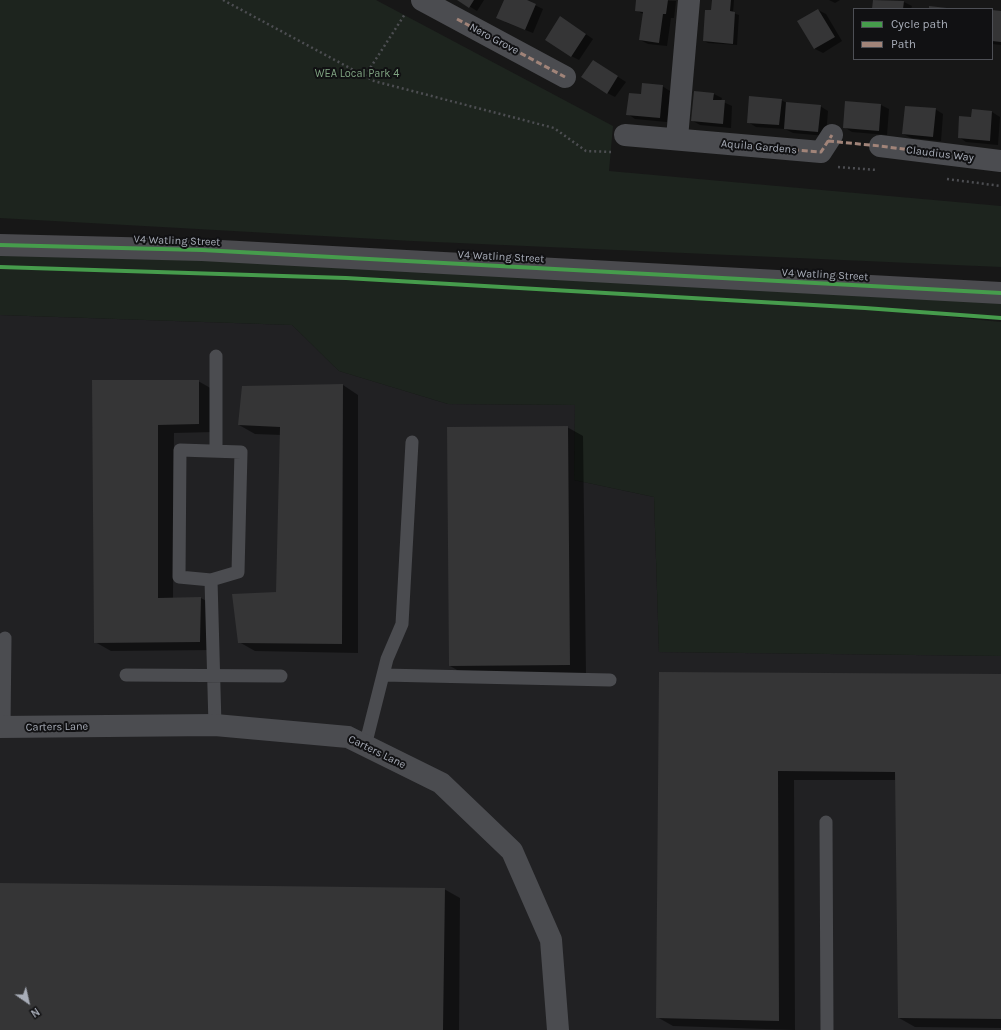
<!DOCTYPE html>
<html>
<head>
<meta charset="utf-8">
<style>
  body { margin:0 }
  #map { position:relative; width:1001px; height:1030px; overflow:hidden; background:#171717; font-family:Karla,sans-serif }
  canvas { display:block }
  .legend { position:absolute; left:853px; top:8px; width:140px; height:52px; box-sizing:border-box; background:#111113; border:1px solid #4d4f55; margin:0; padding:5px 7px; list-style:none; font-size:12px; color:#a8adb8 }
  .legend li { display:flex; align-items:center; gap:8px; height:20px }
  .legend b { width:20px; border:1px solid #4d4f55 }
  .north { position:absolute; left:8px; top:982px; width:40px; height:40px; -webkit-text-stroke:3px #111113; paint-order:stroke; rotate:146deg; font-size:11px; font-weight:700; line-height:16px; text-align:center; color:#a8adb8 }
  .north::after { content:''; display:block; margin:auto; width:14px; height:18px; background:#a8adb8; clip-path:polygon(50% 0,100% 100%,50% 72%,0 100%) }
</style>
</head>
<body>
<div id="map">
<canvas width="1001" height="1030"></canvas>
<ul class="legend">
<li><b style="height:5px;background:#469c4c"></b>Cycle path</li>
<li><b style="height:5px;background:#a18479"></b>Path</li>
</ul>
<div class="north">N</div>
</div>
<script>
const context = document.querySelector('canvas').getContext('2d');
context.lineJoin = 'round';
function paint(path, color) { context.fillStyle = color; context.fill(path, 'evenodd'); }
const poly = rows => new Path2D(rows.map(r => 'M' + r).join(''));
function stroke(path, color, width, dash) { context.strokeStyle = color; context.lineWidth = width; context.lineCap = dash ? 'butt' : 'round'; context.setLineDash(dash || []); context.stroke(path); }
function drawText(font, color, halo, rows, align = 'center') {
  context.font = font + ' Karla,sans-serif'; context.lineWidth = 4; context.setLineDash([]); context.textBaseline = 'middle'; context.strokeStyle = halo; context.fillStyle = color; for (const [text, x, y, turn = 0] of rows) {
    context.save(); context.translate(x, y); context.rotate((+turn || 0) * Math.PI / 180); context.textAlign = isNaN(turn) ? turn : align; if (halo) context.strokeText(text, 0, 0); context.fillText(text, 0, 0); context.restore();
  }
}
const built = poly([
  [0,315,292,325,339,371,448,404,575,405,574,480,654,497,659,652,1001,656,1001,1030,0,1030]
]);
const green = poly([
  [0,0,376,0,613,126,609,171,1001,206,1001,267,413,241,0,218],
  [0,245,1001,293,1001,318,883,310,1001,322,1001,656,659,652,654,497,574,480,575,405,448,404,339,371,292,325,0,315]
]);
const shadow = poly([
  [459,0,484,0,477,11],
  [505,0,524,0,543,9,533,33,505,22],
  [637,0,676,1,674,18,671,18,667,46,648,44,640,40,643,14,636,10],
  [713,0,734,0,733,13,739,15,737,45,708,43,704,41,712,11],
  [829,0,840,0,835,3],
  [874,0,904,2,912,6,911,9,873,9],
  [818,10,826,14,842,41,823,53,815,49,798,22],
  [992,11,1001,12,1001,45,992,44],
  [568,22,593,39,579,60,571,56],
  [601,66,626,82,615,97,607,93],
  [662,86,670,91,667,122,635,119,628,114,642,95],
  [714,94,722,98,721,101,732,106,731,128,700,125,693,121],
  [781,100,787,103,820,106,828,111,826,136,793,133,785,129,756,127,748,122],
  [846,102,881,105,889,109,887,135,852,132,844,127],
  [935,109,943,114,941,141,911,138,903,134],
  [992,112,1000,117,998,145,966,142,959,137],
  [93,381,198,381,214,390,214,432,174,433,173,599,201,598,217,607,216,650,111,651,95,642],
  [343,385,358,395,358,653,255,651,239,642,277,593,281,435,255,434,239,425],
  [567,427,583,436,586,673,466,675,450,666],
  [660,673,1001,675,1001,1028,915,1027,899,1018,896,780,794,780,795,1030,673,1026,657,1017],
  [0,884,444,889,460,898,459,1030,0,1030]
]);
const building = poly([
  [457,0,474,0,469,8],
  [504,0,527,0,536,4,525,30,496,18],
  [636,0,668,0,666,14,663,14,659,43,639,40,643,12,635,11],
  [712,0,731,0,730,11,735,12,733,44,703,41,705,10,711,10],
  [873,0,904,1,903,9,872,9],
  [929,6,947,8,947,9,929,9],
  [818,9,835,37,814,49,797,21],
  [992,10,1001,11,1001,42,992,41],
  [560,16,586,34,571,57,545,40],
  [593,60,618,76,607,94,581,77],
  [642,83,663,85,660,118,626,115,629,93,641,94],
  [694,91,714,93,713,100,725,100,723,124,691,121],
  [749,96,782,99,779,125,747,123],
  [845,101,881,104,879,131,843,128],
  [786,102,821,105,818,132,784,129],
  [905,106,936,108,933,137,902,134],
  [972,109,992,111,990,141,958,138,959,116,971,117],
  [92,380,199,380,199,424,158,425,158,598,201,597,200,642,94,643],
  [343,384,342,644,238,643,232,594,276,592,280,427,238,425,242,386],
  [568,426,570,665,449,666,447,427],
  [659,672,1001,674,1001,1019,898,1018,895,772,778,771,779,1021,656,1018],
  [0,883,445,888,443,1030,0,1030]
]);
const path = poly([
  [223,0,374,81,554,128,586,151,611,152],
  [365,76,405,14],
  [838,167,877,170],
  [947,179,1001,186]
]);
const lane = poly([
  [216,451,216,356],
  [211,580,238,572,241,452,180,450,179,577,211,580,215,725],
  [126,675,281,676],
  [383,675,610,680],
  [4,727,5,638],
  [365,746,387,659,402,624,412,442],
  [826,822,827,1030]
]);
const street = poly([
  [422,0,565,77],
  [625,135,821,152,832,135],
  [677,138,689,0],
  [880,146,1001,161],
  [0,727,215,725,348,737,441,783,512,851,551,940,558,1030]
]);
const secondary = poly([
  [0,245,202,250,1001,293]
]);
const quiet = poly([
  [457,19,565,77],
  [828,141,880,146,949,155],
  [721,144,821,152,832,135]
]);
const cycleway = poly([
  [0,245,202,250,1001,293],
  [0,267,346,278,865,308,1001,318]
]);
const streetNames = [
  ["Nero Grove",494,39,28],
  ["Aquila Gardens",759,147,5],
  ["Claudius Way",940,154,7],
  ["V4 Watling Street",177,241,2],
  ["V4 Watling Street",501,257,3],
  ["V4 Watling Street",825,275,3],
  ["Carters Lane",57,727,-1],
  ["Carters Lane",377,752,26]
];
const parkNames = [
  ["WEA Local Park 4",357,74]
];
paint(built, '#212123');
paint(green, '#1d241e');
paint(shadow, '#0007');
paint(building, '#353536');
stroke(path, '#4d4e52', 2.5, [2, 3]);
stroke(lane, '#4b4c50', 13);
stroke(street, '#4b4c50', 22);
stroke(secondary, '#4a4a4e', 22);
stroke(quiet, '#a18479', 3, [6, 3]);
stroke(cycleway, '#469c4c', 4);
drawText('11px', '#a8adb8', '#111113', streetNames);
drawText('11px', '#7fa381', '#111113', parkNames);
</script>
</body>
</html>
